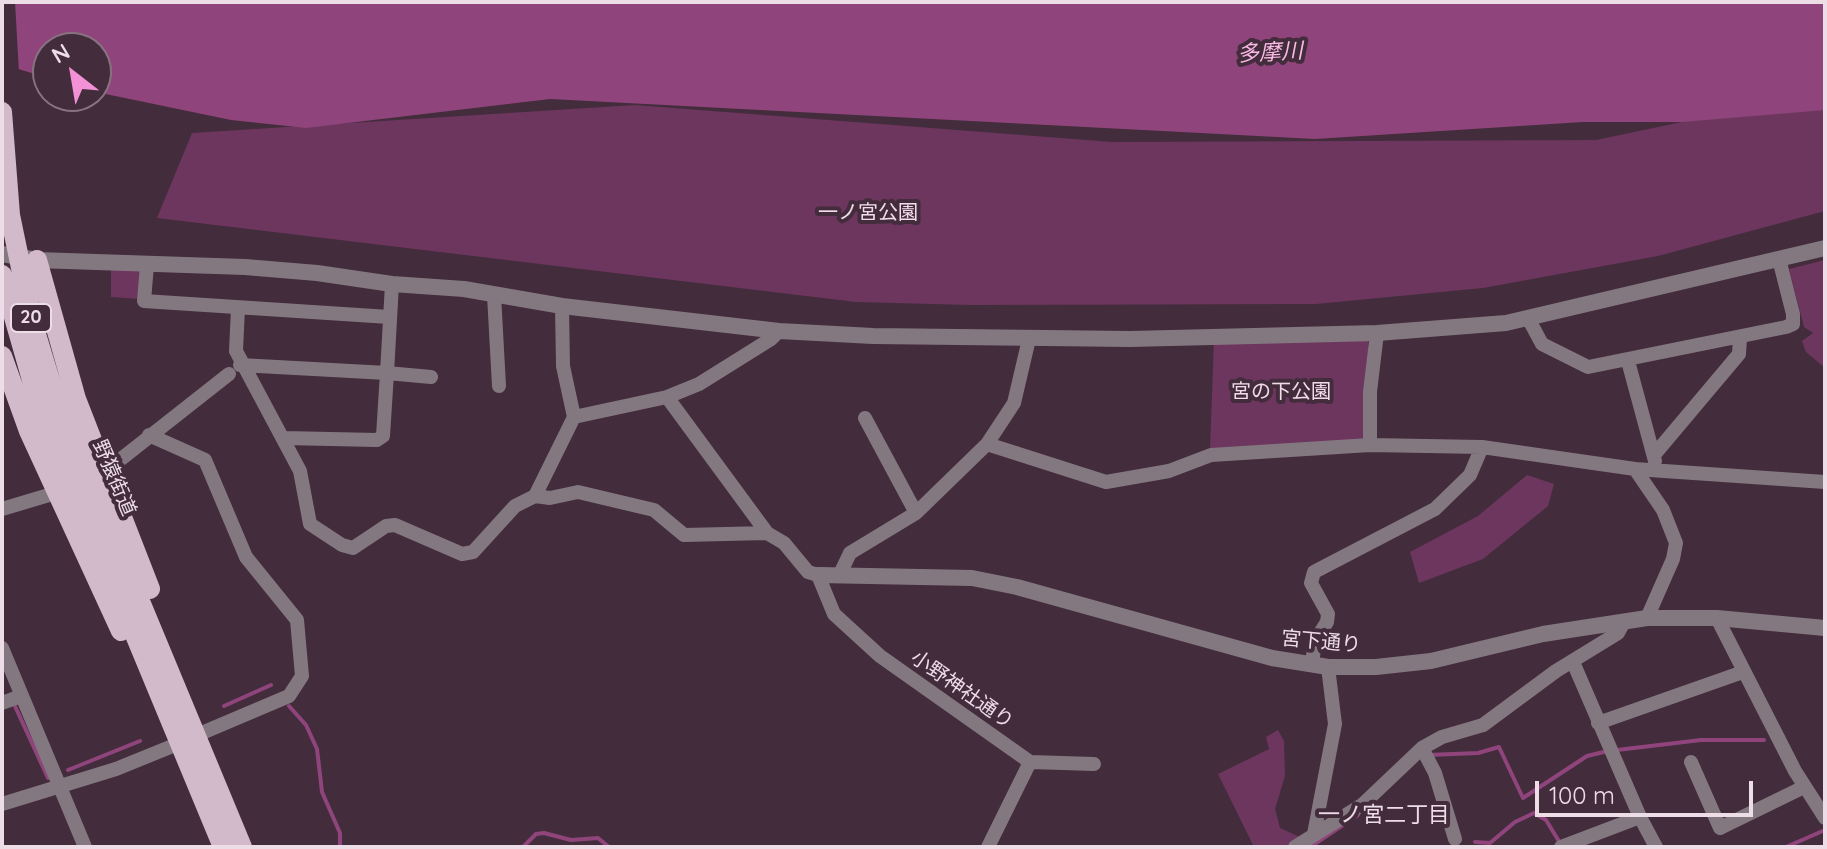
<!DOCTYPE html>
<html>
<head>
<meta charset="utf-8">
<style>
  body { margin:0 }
  #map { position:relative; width:1827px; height:849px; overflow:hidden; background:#432c3c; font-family:Quicksand,sans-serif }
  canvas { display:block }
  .frame { position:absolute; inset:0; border:4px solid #ecdde7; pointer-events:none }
  .north { position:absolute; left:32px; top:32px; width:80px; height:80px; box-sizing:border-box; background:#432c3c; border:2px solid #877380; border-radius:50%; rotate:329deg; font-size:22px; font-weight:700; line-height:32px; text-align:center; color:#ecdde7 }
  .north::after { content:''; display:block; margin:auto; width:28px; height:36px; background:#f391d6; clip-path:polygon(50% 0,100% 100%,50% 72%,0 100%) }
  .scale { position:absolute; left:1535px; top:781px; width:218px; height:36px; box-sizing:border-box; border:4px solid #ecdde7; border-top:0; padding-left:10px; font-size:24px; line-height:28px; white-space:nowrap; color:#ecdde7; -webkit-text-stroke:6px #432c3c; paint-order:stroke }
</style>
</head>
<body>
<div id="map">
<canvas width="1827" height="849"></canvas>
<div class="frame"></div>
<div class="north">N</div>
<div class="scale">100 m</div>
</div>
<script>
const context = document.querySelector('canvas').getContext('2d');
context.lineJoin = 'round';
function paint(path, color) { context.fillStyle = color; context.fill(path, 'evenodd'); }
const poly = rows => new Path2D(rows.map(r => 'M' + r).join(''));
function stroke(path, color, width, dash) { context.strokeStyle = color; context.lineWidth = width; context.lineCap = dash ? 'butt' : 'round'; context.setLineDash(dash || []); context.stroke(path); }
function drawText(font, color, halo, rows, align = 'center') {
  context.font = font + ' Quicksand,"Noto Sans JP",sans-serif'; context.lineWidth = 8; context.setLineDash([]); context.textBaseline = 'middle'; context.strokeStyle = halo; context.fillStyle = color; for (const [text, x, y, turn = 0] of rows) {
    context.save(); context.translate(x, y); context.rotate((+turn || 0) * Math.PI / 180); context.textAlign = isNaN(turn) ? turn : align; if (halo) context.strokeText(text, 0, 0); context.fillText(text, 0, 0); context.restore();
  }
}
const green = poly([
  [1825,92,1825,211,1658,256,1483,288,1316,304,971,305,856,302,157,218,192,133,635,105,1112,142,1596,140],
  [1825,260,1825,368,1806,352,1802,341,1813,333,1804,327,1789,269],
  [111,266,142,269,141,299,111,297],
  [1368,337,1370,445,1210,449,1214,338],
  [1527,475,1554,484,1548,506,1483,559,1419,583,1410,552,1478,516],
  [1278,730,1284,741,1285,776,1275,809,1280,828,1302,838,1287,847,1254,847,1218,774,1269,749,1266,737]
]);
const water = poly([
  [2,2,1825,2,1825,110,1682,122,1583,122,1315,139,550,99,306,128,231,120,96,92,96,48,48,48,48,78,2,64]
]);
const pier = poly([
  [2,2,15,2,19,73,2,68]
]);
const stream = poly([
  [14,704,48,778],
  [224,706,271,685],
  [289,706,306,725,317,749,322,792,340,833,340,847],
  [1617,750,1701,740,1764,740],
  [1428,755,1478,753,1499,747,1523,798,1587,756,1608,751],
  [68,770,140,741],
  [1475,842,1490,843,1515,822,1534,813,1546,820,1560,843],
  [523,847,536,834,544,833,571,840,598,838,609,847],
  [1310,847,1358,815],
  [1786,847,1825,830]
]);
const minor = poly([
  [147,265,144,301,389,317],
  [494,295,499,386],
  [562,306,563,366,574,417],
  [238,308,236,351,300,471,310,524,342,545,353,548,386,526,395,525,462,554,473,552,515,506,535,496,550,498,578,492,654,510,684,535,767,533,784,543,808,572,818,575,834,614,880,656,1030,762],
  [1528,318,1542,344,1588,367,1786,327,1793,324,1793,314,1779,259],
  [1628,361,1655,461],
  [240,365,387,373,392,284],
  [667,397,767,533],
  [865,418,916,513],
  [149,435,205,460,246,557,297,620,302,676,289,696,197,735],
  [284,438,377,440,383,436,387,373,431,377],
  [987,444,1106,482,1169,471,1211,455,1370,445,1482,447,1635,469,1825,482],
  [1370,445,1370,392,1377,333],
  [1654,455,1739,354,1740,338],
  [1635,469,1663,510,1676,543,1673,559,1647,618],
  [102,474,229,374],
  [535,496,574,417,667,397,699,384,771,339,779,331],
  [2,509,59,492],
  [840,574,850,553,916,513,987,444,1014,403,1029,339],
  [1717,618,1795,771,1825,818],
  [2,648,85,847],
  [1312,664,1315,641,1327,622,1328,614,1311,583,1314,572,1435,509,1470,475,1482,447],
  [2,703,21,696],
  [1598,723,1743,672],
  [1422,748,1435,773,1455,839],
  [1030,762,1094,764],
  [1691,762,1720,828,1804,787],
  [2,804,116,769,180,743],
  [1640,817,1656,847],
  [1314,834,1335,724,1328,667],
  [988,847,1030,762],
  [1295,847,1362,805,1422,748,1442,737,1483,725,1556,671,1618,633,1624,622],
  [1561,847,1640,817,1573,662]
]);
const tertiary = poly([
  [2,254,37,260,245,267,317,273,392,284,464,289,562,306,779,331,873,336,1130,339,1377,333,1506,323,1825,248],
  [818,575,972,578,1017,587,1272,658,1328,667,1376,667,1431,661,1543,634,1647,618,1717,618,1825,628]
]);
const primary = poly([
  [2,112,10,215,32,321,54,394,242,847],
  [37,260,76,399,150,589],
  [2,275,38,401,223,847],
  [2,356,29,431,121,631]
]);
const shields = [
  [31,318,40]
];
const shieldNames = [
  ["20",31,318]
];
const parkNames = [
  ["一ノ宮公園",868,213],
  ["宮の下公園",1281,392]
];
const streetNames = [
  ["野猿街道",114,478,67],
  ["宮下通り",1321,642,5],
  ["小野神社通り",962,690,35]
];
const waterNames = [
  ["多摩川",1270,53,-3]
];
const neighbourhoodNames = [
  ["一ノ宮二丁目",1384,815]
];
paint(green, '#6d365e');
paint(water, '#8f457b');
paint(pier, '#432c3c');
stroke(stream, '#8f457b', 4);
stroke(minor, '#847880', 14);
stroke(tertiary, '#847880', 16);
stroke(primary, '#d3baca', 20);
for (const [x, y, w] of shields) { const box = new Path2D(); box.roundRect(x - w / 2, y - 14, w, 28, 6); context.fillStyle = '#432c3c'; context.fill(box); stroke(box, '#ecdde7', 2); }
drawText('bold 18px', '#ecdde7', null, shieldNames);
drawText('20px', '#f1dcea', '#432c3c', parkNames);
drawText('20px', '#ecdde7', '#432c3c', streetNames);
drawText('italic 22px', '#f9bae5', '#432c3c', waterNames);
drawText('22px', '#ecdde7', '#432c3c', neighbourhoodNames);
</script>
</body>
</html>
